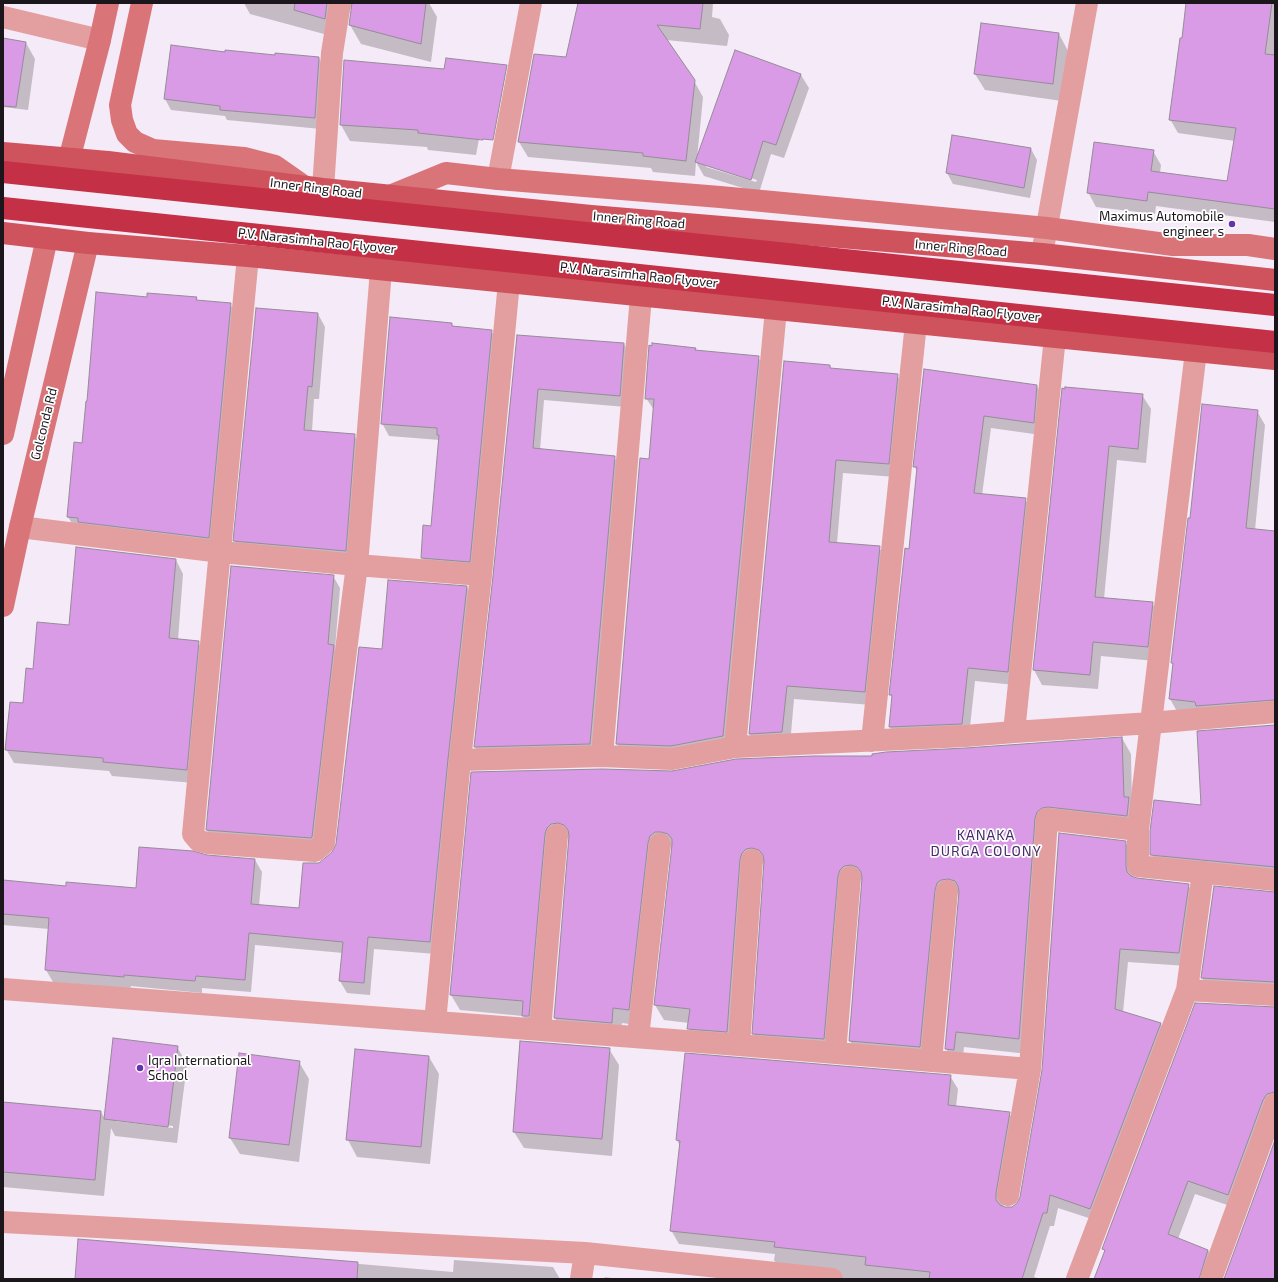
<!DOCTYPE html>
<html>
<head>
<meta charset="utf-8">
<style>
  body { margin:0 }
  #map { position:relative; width:1278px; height:1282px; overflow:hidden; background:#f5eaf7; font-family:"Exo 2",sans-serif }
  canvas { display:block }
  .frame { position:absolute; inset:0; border:4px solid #1a161b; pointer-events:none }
</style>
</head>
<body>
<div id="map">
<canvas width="1278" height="1282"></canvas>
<div class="frame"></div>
</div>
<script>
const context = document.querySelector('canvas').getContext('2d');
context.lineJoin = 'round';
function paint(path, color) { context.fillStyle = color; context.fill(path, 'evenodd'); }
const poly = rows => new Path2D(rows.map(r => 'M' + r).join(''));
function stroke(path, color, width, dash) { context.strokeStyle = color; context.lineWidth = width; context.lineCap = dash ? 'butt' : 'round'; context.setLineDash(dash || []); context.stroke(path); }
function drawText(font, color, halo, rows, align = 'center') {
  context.font = font + ' "Exo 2",sans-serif'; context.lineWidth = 3.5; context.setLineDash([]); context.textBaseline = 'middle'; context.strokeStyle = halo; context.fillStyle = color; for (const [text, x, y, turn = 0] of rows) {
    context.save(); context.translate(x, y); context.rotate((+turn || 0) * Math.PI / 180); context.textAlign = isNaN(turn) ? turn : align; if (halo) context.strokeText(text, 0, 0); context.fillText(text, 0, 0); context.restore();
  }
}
const shadow = poly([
  [244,3,429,3,437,17,431,62,361,44,350,25,353,9,347,9,335,37,250,14],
  [579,3,713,3,712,17,720,19,729,35,727,46,666,40,694,81,703,97,697,159,801,75,809,88,784,158,771,154,759,193,704,176,696,162,695,176,653,172,651,168,528,157,519,142,566,58],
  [706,164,757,180,756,182,706,167],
  [1187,3,1275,3,1275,222,1156,206,1155,214,1096,207,1088,192,1153,151,1161,165,1160,173,1228,182,1235,141,1178,133,1170,119],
  [1059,34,1068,51,1062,101,985,90,975,74],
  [3,39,26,43,35,59,28,110,3,107],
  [226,53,319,58,325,69,321,129,227,120,225,116,171,110,165,99],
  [490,80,476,155,428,150,427,147,350,141,341,125],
  [953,136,1031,149,1037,160,1030,198,953,184,947,173],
  [148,298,196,298,198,301,230,304,238,318,216,551,76,530,68,517,83,444],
  [318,314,325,327,319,399,314,399,312,431,354,435,362,448,353,563,242,553,234,540],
  [451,324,454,327,491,331,499,343,477,574,429,570,422,557,432,527,440,440,389,436,382,423],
  [517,336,624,344,630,355,626,407,544,400,540,450,614,457,621,468,596,755,481,758,475,747,494,577],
  [695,349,697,351,758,357,765,369,730,748,624,756,617,744,649,460,654,410,646,398],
  [830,366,832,370,897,375,905,389,896,477,843,473,837,543,879,547,887,561,872,705,794,699,790,745,757,747,750,734],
  [925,370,1037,386,1044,399,1041,435,991,428,982,495,1025,499,1033,512,1015,685,975,681,969,736,897,740,890,727,893,698,890,694,909,550,918,472,914,466],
  [1063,390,1142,395,1151,409,1146,463,1117,460,1104,599,1152,603,1161,618,1155,661,1101,656,1098,689,1042,685,1034,670],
  [1257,411,1265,425,1255,530,1275,532,1275,714,1178,713,1170,699,1174,666,1172,663],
  [176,560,183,574,178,640,198,642,206,656,194,783,112,776,109,771,14,763,6,749,24,704,34,670,70,626],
  [333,576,340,588,335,649,340,658,318,850,214,842,207,830],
  [467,587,473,599,436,954,374,949,370,995,347,993,340,981,343,953,255,945,251,992,202,988,202,993,131,986,130,989,53,982,46,970,49,929,3,925,3,881,67,887,136,889,207,856,255,860,262,872,259,906,300,909,320,864,333,853,337,845,383,650],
  [1275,727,1275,880,1159,868,1152,854,1202,806],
  [1122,738,1131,754,1132,804,1136,831,1058,822,1028,1054,964,1047,962,1065,955,1065,946,1049,960,895,957,894,928,1062,858,1057,850,1041,863,881,860,880,832,1055,762,1049,753,1033,765,864,762,863,736,1047,697,1044,688,1028,689,1023,664,1020,655,1005,673,848,670,847,637,1025,622,1023,620,1038,563,1034,555,1018,570,839,567,838,532,1031,523,1016,460,1010,451,995,472,773,672,772],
  [1125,842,1133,855,1133,878,1188,885,1196,898,1187,966,1128,962,1123,1012,1161,1024,1168,1037,1098,1221,1058,1208,1054,1226,1050,1226,1034,1277,1040,1279,835,1279,782,1273,774,1260,775,1254,679,1244,671,1230,680,1146,677,1140,950,1076,958,1089,956,1107,1009,1113,1017,1126,1003,1207,1013,1208,1019,1203],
  [1215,887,1275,893,1275,995,1210,991,1202,978],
  [1275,1008,1275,1108,1236,1208,1195,1194,1178,1239,1208,1250,1215,1264,1210,1279,1095,1279,1105,1252,1103,1249],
  [114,1039,177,1047,187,1064,177,1143,115,1136,111,1128,104,1196,3,1187,3,1103,101,1112,105,1119],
  [115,1119,173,1126,173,1128,115,1121],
  [609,1049,619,1065,612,1156,524,1148,514,1132],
  [429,1057,439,1074,430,1164,357,1157,348,1140],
  [299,1062,309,1079,299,1162,240,1154,230,1138],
  [79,1240,453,1272,454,1260,553,1267,560,1279,76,1279],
  [605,1277,618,1279,604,1279]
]);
const building = poly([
  [295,3,327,3,325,19,294,10,295,3],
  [352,3,426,3,421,44,349,25,352,3],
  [578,3,703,3,700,29,657,25,695,80,686,161,643,156,643,153,518,142,534,54,566,57,578,3],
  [1186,3,1272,3,1265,54,1275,55,1275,209,1148,192,1147,201,1087,193,1094,142,1154,150,1151,171,1227,181,1236,128,1169,120,1180,38,1182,38,1186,3],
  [981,23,1059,33,1053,84,974,74,981,23],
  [3,38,26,42,16,107,3,106,3,38],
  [171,45,225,52,225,50,275,55,275,53,319,57,315,118,220,110,220,106,164,99,171,45],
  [735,50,801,74,776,145,763,141,751,180,695,162,735,50],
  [446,58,507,65,493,140,483,139,483,140,418,133,418,130,340,125,344,60,444,69,446,58],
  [952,135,1031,148,1024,188,946,173,952,135],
  [96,292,147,297,147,293,197,297,196,300,231,303,209,538,78,522,78,518,67,517,74,442,82,443,86,401,87,401,96,292],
  [256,308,318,313,312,387,308,386,304,430,355,434,346,551,233,541,256,308],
  [390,317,452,323,452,326,492,330,470,562,421,558,423,525,431,526,439,435,437,435,437,428,381,424,390,317],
  [517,335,624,343,620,396,538,389,533,448,615,456,590,744,474,747,493,576,517,335],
  [652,343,696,348,695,350,759,356,723,736,671,746,616,744,640,458,649,459,654,399,645,399,649,345,652,346,652,343],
  [784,361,830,365,830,368,898,374,889,464,836,460,829,542,880,546,865,692,787,686,782,732,749,734,784,361],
  [924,369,1037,385,1034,423,984,416,974,493,1026,498,1008,672,968,668,962,724,889,727,892,695,889,695,905,548,909,549,917,467,913,467,924,369],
  [1065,387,1143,394,1138,449,1109,446,1095,597,1153,602,1148,647,1093,642,1090,675,1033,670,1062,388,1065,389,1065,387],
  [1202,404,1258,410,1246,528,1275,531,1275,699,1274,700,1196,706,1195,702,1169,699,1173,663,1171,663,1188,518,1190,518,1202,404],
  [76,547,176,559,169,638,199,641,187,770,103,762,103,758,5,750,10,702,23,703,26,668,33,669,37,622,69,625,76,547],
  [231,566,334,575,328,644,334,645,312,837,311,838,206,830,231,566],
  [388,580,467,586,448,759,430,942,368,937,364,983,339,981,343,942,249,933,245,980,196,976,195,981,124,975,124,977,45,970,49,918,3,914,3,880,66,886,66,882,136,888,139,847,193,851,207,855,255,859,251,904,299,908,303,863,319,863,332,852,336,844,359,647,382,649,388,580],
  [1275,725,1275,867,1150,855,1150,831,1154,800,1201,805,1197,731,1275,725],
  [1122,737,1124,797,1129,797,1127,816,1048,807,1042,808,1037,812,1035,818,1019,1039,956,1032,954,1050,945,1049,959,892,958,886,955,881,948,879,941,880,937,883,935,890,920,1047,849,1041,862,878,861,872,857,867,851,865,844,866,840,870,838,876,824,1039,752,1034,764,861,763,855,759,850,752,848,746,849,742,853,740,859,727,1032,687,1029,690,1009,654,1005,672,845,672,839,668,834,661,832,655,832,650,836,648,843,629,1010,613,1008,612,1023,554,1018,569,836,568,830,564,825,558,823,551,824,547,828,545,834,529,1016,522,1016,523,1001,450,995,471,772,602,769,672,771,736,759,814,756,872,756,872,754,886,752,966,748,1122,737],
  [1059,833,1126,841,1126,866,1127,872,1131,876,1137,878,1189,884,1179,953,1120,949,1115,1009,1161,1023,1090,1209,1050,1195,1047,1213,1043,1213,1022,1279,929,1279,930,1272,865,1265,866,1257,774,1247,775,1242,670,1231,680,1141,676,1140,685,1053,951,1075,948,1105,1010,1112,996,1193,996,1200,1000,1205,1005,1207,1012,1207,1017,1203,1020,1197,1042,1070,1059,833],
  [1214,886,1275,892,1275,982,1201,978,1214,886],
  [1195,1003,1275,1007,1275,1092,1267,1094,1263,1100,1228,1195,1188,1181,1168,1234,1208,1250,1199,1279,1094,1279,1105,1250,1102,1249,1114,1217,1195,1003],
  [113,1038,178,1046,168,1127,104,1119,113,1038],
  [520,1041,610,1048,602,1139,513,1132,520,1041],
  [355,1049,429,1056,421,1147,346,1140,355,1049],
  [239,1053,300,1061,289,1145,229,1138,239,1053],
  [3,1102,101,1111,95,1180,3,1172,3,1102],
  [1275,1140,1275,1279,1224,1279,1275,1140],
  [78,1239,358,1262,357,1279,75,1279,78,1239]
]);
const street = poly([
  [3,17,100,40],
  [498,179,531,3],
  [323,189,332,53,340,3],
  [1042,254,1087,3],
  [248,256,193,834,199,841,208,843,315,851,324,843,339,705,357,565,381,270],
  [1196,351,1138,830,1138,866,1275,880],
  [20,527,221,552,357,565,481,575],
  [1014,732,1055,337],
  [872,741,916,323],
  [735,747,776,309],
  [602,756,641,296],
  [460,760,602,756,672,759,735,747,965,736,1014,732,1151,723,1275,712],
  [3,989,739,1045,1030,1069],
  [1187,990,1275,995],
  [435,1022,460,760,481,575,509,282],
  [540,1030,557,835],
  [638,1037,660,844],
  [739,1045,752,860],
  [835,1053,850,877],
  [931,1061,947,891],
  [1008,1195,1030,1069,1047,819,1138,830],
  [3,1222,585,1253,832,1279],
  [581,1279,585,1253],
  [1077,1279,1187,990,1203,872],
  [1211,1279,1275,1104]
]);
const secondary = poly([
  [142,3,120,105,122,120,127,134,135,142,153,150,244,158,275,166,305,187],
  [69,160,100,40,108,3],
  [390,196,446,173,498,179,720,197,1047,228,1173,245,1248,245,1275,249],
  [3,434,47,238],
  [3,606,20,527,88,243]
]);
const primary = poly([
  [3,153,108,162,323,189,591,216,1042,254,1275,280],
  [3,233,88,243,248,256,1275,359]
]);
const highway = poly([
  [3,172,1275,305],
  [3,208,1275,342]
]);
const markers = [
  [1232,224,4,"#6733aa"],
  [140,1068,4,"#6733aa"]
];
const streetNames = [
  ["Inner Ring Road",316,188,7],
  ["Inner Ring Road",639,220,5],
  ["P.V. Narasimha Rao Flyover",317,241,6],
  ["Inner Ring Road",961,248,5],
  ["P.V. Narasimha Rao Flyover",639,275,6],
  ["P.V. Narasimha Rao Flyover",961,309,6],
  ["Golconda Rd",44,424,-76]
];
const poiNames = [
  ["Maximus Automobile",1224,217],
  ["engineer s",1224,232],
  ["Iqra International",148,1061,"left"],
  ["School",148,1076,"left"]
];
const neighbourhoodNames = [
  ["KANAKA",986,835],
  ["DURGA COLONY",986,851]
];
paint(shadow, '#0003');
paint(building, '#d99be6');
stroke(building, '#958b97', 1);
stroke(street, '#e39e9f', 22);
stroke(secondary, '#d97579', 22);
stroke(primary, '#cf535d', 22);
stroke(highway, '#c43045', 22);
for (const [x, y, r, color] of markers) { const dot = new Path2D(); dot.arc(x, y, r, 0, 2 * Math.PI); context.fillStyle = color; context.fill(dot); stroke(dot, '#fff', 1.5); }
drawText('13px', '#1a161b', '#fff', streetNames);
drawText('13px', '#1a161b', '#fff', poiNames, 'right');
context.letterSpacing = '1px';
drawText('14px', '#422b66', '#fff', neighbourhoodNames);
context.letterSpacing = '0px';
</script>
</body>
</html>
